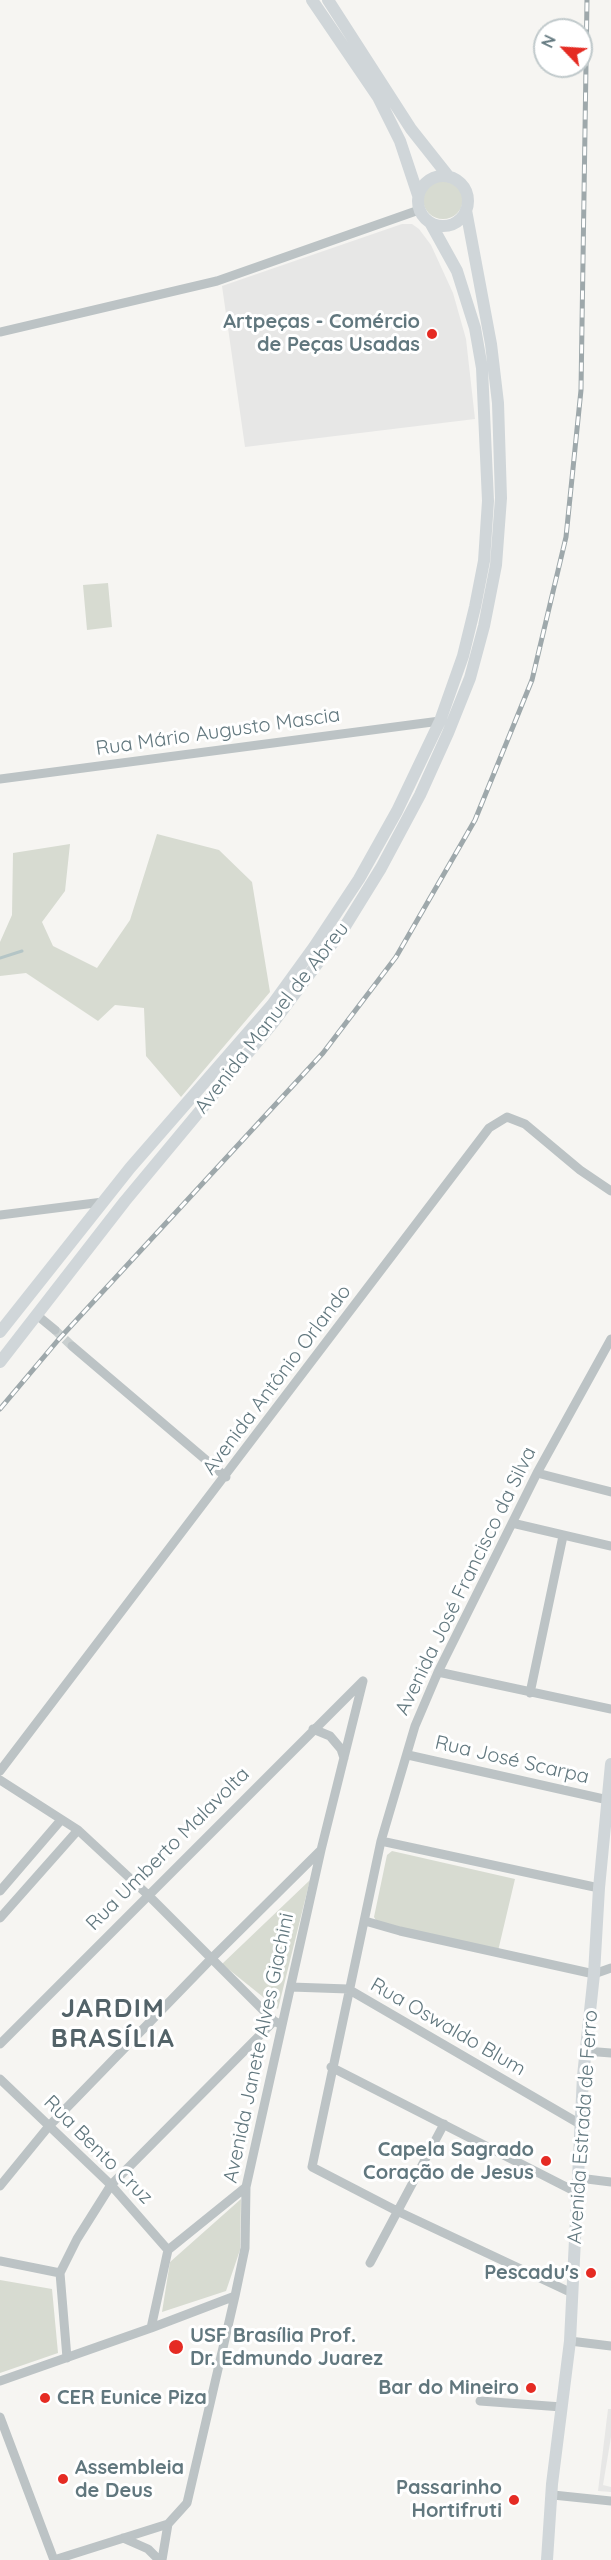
<!DOCTYPE html>
<html>
<head>
<meta charset="utf-8">
<style>
  body { margin:0 }
  #map { position:relative; width:611px; height:2560px; overflow:hidden; background:#f6f5f2; font-family:Quicksand,sans-serif }
  canvas { display:block }
  .north { position:absolute; left:533px; top:18px; width:60px; height:60px; box-sizing:border-box; background:#fff; border:2px solid #c0c9cb; border-radius:50%; rotate:295deg; font-size:16px; font-weight:700; line-height:24px; text-align:center; color:#61777e }
  .north::after { content:''; display:block; margin:auto; width:21px; height:27px; background:#e52b23; clip-path:polygon(50% 0,100% 100%,50% 72%,0 100%) }
</style>
</head>
<body>
<div id="map">
<canvas width="611" height="2560"></canvas>
<div class="north">N</div>
</div>
<script>
const context = document.querySelector('canvas').getContext('2d');
context.lineJoin = 'round';
function paint(path, color) { context.fillStyle = color; context.fill(path, 'evenodd'); }
const poly = rows => new Path2D(rows.map(r => 'M' + r).join(''));
function stroke(path, color, width, dash) { context.strokeStyle = color; context.lineWidth = width; context.lineCap = dash ? 'butt' : 'round'; context.setLineDash(dash || []); context.stroke(path); }
function drawText(font, color, halo, rows, align = 'center') {
  context.font = font + ' Quicksand,sans-serif'; context.lineWidth = 6; context.setLineDash([]); context.textBaseline = 'middle'; context.strokeStyle = halo; context.fillStyle = color; for (const [text, x, y, turn = 0] of rows) {
    context.save(); context.translate(x, y); context.rotate((+turn || 0) * Math.PI / 180); context.textAlign = isNaN(turn) ? turn : align; if (halo) context.strokeText(text, 0, 0); context.fillText(text, 0, 0); context.restore();
  }
}
const built = poly([
  [402,224,412,224,419,229,431,245,453,293,466,339,475,419,245,447,222,286],
  [608,2409,611,2409,611,2437,603,2485,611,2487,611,2492,598,2491]
]);
const green = poly([
  '423 199a20 20 0 1 1 40 0a20 20 0 1 1-40 0Z',
  [108,583,112,627,87,630,83,585],
  [157,834,219,850,252,882,270,992,181,1097,146,1056,144,1008,115,1005,98,1021,26,973,0,976,0,942,12,915,13,853,70,844,65,891,42,922,53,946,97,968,130,920],
  [392,1851,515,1879,498,1951,378,1924,374,1917,387,1855],
  [310,1880,278,2009,222,1964],
  [241,2199,240,2250,226,2291,162,2312,170,2262],
  [0,2280,52,2289,58,2353,0,2373]
]);
const stream = poly([
  [0,958,22,951]
]);
const streetTunnel = poly([
  [55,1330,72,1346]
]);
const street = poly([
  [0,332,217,281,419,210],
  [0,779,440,721],
  [0,1215,103,1202],
  [38,1316,55,1330],
  [72,1346,226,1477],
  [537,1473,611,1492],
  [512,1523,611,1546],
  [438,1672,611,1709],
  [530,1693,563,1536],
  [313,1729,330,1736,341,1749,344,1758],
  [408,1755,608,1800],
  [0,1771,489,1128,507,1117,525,1124,580,1170,611,1191],
  [0,1780,78,1830,148,1895,274,2021,280,2024],
  [381,1841,599,1888],
  [0,1891,61,1820],
  [0,1918,78,1830],
  [365,1921,400,1931,594,1974,611,1968],
  [291,1987,348,1989,580,2124],
  [0,2044,363,1681],
  [585,2051,611,2053],
  [331,2067,578,2193],
  [0,2079,111,2185,168,2250],
  [579,2178,611,2182],
  [0,2186,49,2126,211,1959,321,1850],
  [0,2261,60,2273],
  [370,2263,444,2124],
  [572,2293,397,2211,312,2167,381,1841,415,1726,438,1672,537,1473,611,1339],
  [151,2328,168,2250,246,2187],
  [570,2341,611,2346],
  [67,2358,60,2273,77,2239,111,2185,274,2021],
  [0,2381,151,2328,235,2296],
  [480,2401,562,2407],
  [0,2417,54,2560,168,2524],
  [553,2495,611,2501],
  [123,2538,148,2549,159,2560],
  [162,2560,168,2524,187,2503,235,2296,245,2248,246,2187,321,1850,363,1681]
]);
const secondary = poly([
  [312,0,378,97,400,141,418,195],
  [328,0,411,129,449,177],
  '418 201a25 25 0 1 1 50 0a25 25 0 1 1-50 0Z',
  [0,1332,130,1168,272,1005,314,947,359,879,397,811,440,721,463,656,475,607,484,561,488,501,482,368,475,328,457,271,431,224],
  [0,1362,125,1201,273,1023,344,928,381,868,420,795,448,733,470,678,484,626,496,565,501,498,498,403,491,344,466,210],
  [547,2560,552,2484,570,2341,583,2076,594,1974,599,1888,611,1764]
]);
const rail = poly([
  [0,1409,59,1339,323,1053,396,957,475,820,532,680,566,537,581,390,587,0]
]);
const markers = [
  [432,334,6,"#e52b23"],
  [546,2161,6,"#e52b23"],
  [591,2273,6,"#e52b23"],
  [176,2347,8,"#e52b23"],
  [531,2388,6,"#e52b23"],
  [45,2398,6,"#e52b23"],
  [63,2479,6,"#e52b23"],
  [514,2500,6,"#e52b23"]
];
const poiNames = [
  ["Artpeças - Comércio",420,322],
  ["de Peças Usadas",420,345],
  ["Capela Sagrado",534,2150],
  ["Coração de Jesus",534,2173],
  ["Pescadu's",579,2273],
  ["USF Brasília Prof.",190,2336,"left"],
  ["Dr. Edmundo Juarez",190,2359,"left"],
  ["Bar do Mineiro",519,2388],
  ["CER Eunice Piza",57,2398,"left"],
  ["Assembleia",75,2468,"left"],
  ["de Deus",75,2491,"left"],
  ["Passarinho",502,2488],
  ["Hortifruti",502,2511]
];
const streetNames = [
  ["Rua Mário Augusto Mascia",218,732,-8],
  ["Avenida Manuel de Abreu",272,1018,-52],
  ["Avenida Antônio Orlando",277,1380,-53],
  ["Avenida José Francisco da Silva",466,1581,-64],
  ["Rua José Scarpa",512,1760,13],
  ["Rua Umberto Malavolta",168,1849,-45],
  ["Rua Oswaldo Blum",448,2027,30],
  ["Avenida Janete Alves Giachini",259,2048,-78],
  ["Avenida Estrada de Ferro",583,2127,-86],
  ["Rua Bento Cruz",98,2150,45]
];
const districtNames = [
  ["JARDIM",113,2009],
  ["BRASÍLIA",113,2039]
];
paint(built, '#e7e7e6');
paint(green, '#d7dbd1');
stroke(stream, '#b4c5c6', 3);
stroke(streetTunnel, '#c9cfcf', 9, [9, 4.5]);
stroke(street, '#bcc3c5', 9);
stroke(secondary, '#d0d6d9', 12);
stroke(rail, '#9ea8ab', 5);
stroke(rail, '#fff', 3, [9]);
for (const [x, y, r, color] of markers) { const dot = new Path2D(); dot.arc(x, y, r, 0, 2 * Math.PI); context.fillStyle = color; context.fill(dot); stroke(dot, '#fff', 2); }
drawText('bold 20px', '#61777e', '#fff', poiNames, 'right');
drawText('20px', '#61777e', '#fff', streetNames);
context.letterSpacing = '1.5px';
drawText('bold 26px', '#536369', '#fff', districtNames);
context.letterSpacing = '0px';
</script>
</body>
</html>
